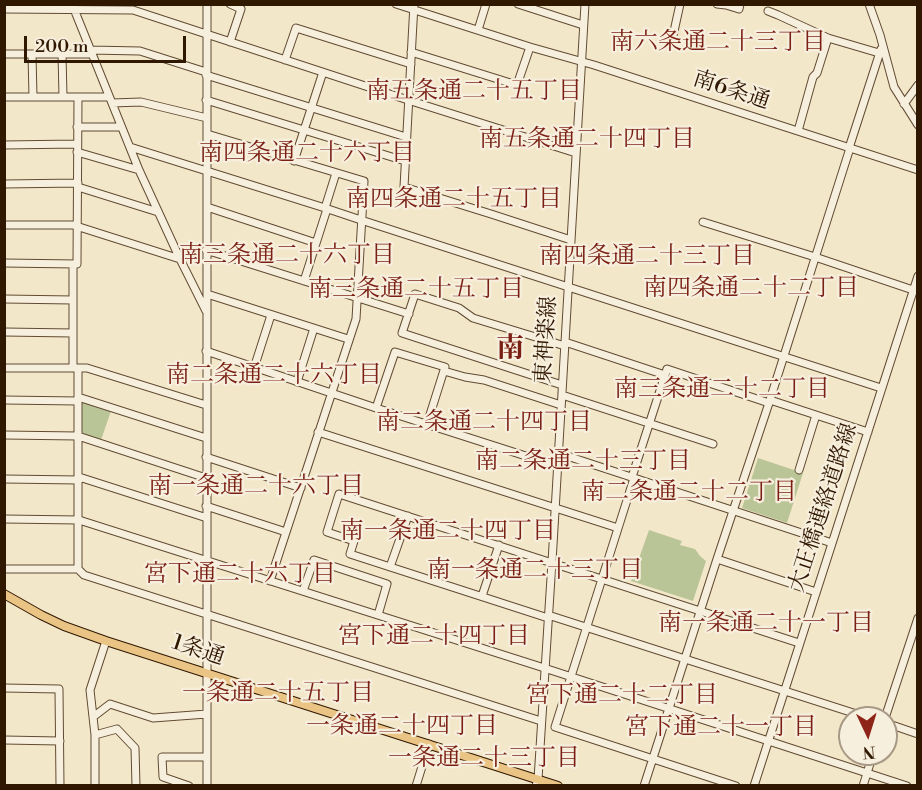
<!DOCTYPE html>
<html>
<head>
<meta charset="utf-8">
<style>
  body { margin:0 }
  #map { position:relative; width:922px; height:790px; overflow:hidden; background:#f3e7ca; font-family:"Libre Bodoni",serif }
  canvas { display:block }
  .frame { position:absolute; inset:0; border:6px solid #301700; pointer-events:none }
  .north { position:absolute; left:838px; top:706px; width:60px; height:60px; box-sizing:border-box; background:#f7efdd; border:2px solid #a79985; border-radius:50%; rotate:176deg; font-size:16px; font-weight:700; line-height:24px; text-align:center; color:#301700 }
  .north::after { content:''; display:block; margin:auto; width:21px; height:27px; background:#8f2418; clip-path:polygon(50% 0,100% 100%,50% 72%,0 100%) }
  .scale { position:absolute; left:24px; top:36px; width:162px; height:27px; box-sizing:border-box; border:3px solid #301700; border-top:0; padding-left:8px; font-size:18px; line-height:21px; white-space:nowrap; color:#301700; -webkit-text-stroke:4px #f7efdd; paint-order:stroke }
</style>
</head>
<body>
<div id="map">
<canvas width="922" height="790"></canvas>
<div class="frame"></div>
<div class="north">N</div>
<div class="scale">200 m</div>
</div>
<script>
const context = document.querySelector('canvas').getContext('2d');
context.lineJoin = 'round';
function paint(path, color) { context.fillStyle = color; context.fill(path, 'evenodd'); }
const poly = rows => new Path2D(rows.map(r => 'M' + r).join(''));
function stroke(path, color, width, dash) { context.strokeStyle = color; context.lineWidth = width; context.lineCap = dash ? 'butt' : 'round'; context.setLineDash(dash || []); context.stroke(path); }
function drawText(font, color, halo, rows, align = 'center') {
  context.font = font + ' "Libre Bodoni","Noto Serif JP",serif'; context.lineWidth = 4.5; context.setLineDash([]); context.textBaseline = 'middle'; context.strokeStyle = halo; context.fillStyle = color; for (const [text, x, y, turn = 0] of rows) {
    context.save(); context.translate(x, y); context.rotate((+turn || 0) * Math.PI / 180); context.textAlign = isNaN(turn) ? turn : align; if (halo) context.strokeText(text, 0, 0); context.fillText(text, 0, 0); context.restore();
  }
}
const green = poly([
  [78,397,112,408,100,443,78,436],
  [758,458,803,473,787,523,742,508],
  [649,530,682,541,680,545,695,549,700,556,706,561,693,601,631,581]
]);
const minor = poly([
  [73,4,74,9,139,170,180,259,206,311],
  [230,4,241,9,230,42],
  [396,4,530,47,594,65,918,170],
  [414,4,404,187,491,214,571,240],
  [518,4,583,25],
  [717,4,726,5,739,9,740,4],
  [869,4,880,35,894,87,918,125],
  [4,9,133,10,408,100,576,153],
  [768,11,778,15,828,38,879,53],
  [478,30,486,4],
  [671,45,680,4],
  [90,50,140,51,206,72],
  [411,52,517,85,530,47],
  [4,54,92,54],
  [32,54,33,97],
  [62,54,63,97],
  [285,60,296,28,411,64],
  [206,75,406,137],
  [4,97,109,97],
  [206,100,405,161],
  [112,103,141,102,207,118],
  [904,104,918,85],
  [77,127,121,127],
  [798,131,813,77,817,73,828,38],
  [207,134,364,181,356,319,270,581],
  [4,145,77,144],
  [130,147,325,208,361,220,881,388],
  [849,148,881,49],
  [77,152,139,170],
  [294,161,323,72],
  [4,184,78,183],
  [78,187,158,212],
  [207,207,316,243],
  [325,208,336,173],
  [703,222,815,257,913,290],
  [4,225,73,225,180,259],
  [206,250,409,314],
  [4,263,77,264,78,97],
  [73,264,73,368],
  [304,281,327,209],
  [207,294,348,339],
  [4,299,73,300],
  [4,332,73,333],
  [565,342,665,375],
  [206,351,376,408,557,466],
  [4,368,87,368,206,405],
  [78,368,78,569,84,575,541,721],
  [254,368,271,315],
  [444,371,465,377,484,380,561,405],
  [297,382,314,328],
  [562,385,402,333,415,294,459,308,473,318,565,346],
  [562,395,713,444],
  [78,397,206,438],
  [4,400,78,401],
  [770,400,868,432],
  [376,408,395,352,445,367,427,424],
  [318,432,618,528],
  [4,435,78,436,206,478],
  [558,453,832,543],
  [206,457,301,488],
  [799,470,816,415],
  [79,477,207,518],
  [632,477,667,369,769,403],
  [634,478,555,727,736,786],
  [4,479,79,480],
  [206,506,286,532],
  [4,519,79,520,538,666,907,786],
  [717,559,816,592],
  [390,567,408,516],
  [4,569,78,569],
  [303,591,314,560,387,584,378,615],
  [482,596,499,545],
  [548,615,869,718],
  [548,618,350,554,354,541,327,532,339,494,799,643],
  [4,688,59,689,60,786],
  [93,717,110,704,153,718,207,714],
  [885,718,918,618],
  [886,723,918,734],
  [95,735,117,729,135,748,136,786],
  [4,740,60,741],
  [95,786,95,735,90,690,106,641],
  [189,786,163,777,162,757,207,757],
  [207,786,207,4],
  [416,786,429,744],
  [536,786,538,779,552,562,585,4],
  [644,786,717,559,769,403,850,148],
  [754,786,918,276],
  [863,786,873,754]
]);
const major = poly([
  [4,594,41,615,64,626,106,641,558,786]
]);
const streetNames = [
  ["南6条通",731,91,18],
  ["東神楽線",547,340,-86],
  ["大正橋連絡道路線",824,508,-72],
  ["1条通",198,651,18]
];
const neighbourhoodNames = [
  ["南六条通二十三丁目",718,43],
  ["南五条通二十五丁目",474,92],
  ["南五条通二十四丁目",587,140],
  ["南四条通二十六丁目",307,154],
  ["南四条通二十五丁目",454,200],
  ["南三条通二十六丁目",287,256],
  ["南四条通二十三丁目",647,257],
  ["南四条通二十二丁目",751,289],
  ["南三条通二十五丁目",416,290],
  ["南二条通二十六丁目",274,376],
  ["南三条通二十二丁目",722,390],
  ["南二条通二十四丁目",484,423],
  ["南二条通二十三丁目",583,462],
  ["南一条通二十六丁目",256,487],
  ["南二条通二十二丁目",689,493],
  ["南一条通二十四丁目",448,532],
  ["南一条通二十三丁目",535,571],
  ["宮下通二十六丁目",240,575],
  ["南一条通二十一丁目",766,624],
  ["宮下通二十四丁目",434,637],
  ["一条通二十五丁目",278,694],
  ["宮下通二十二丁目",622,696],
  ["一条通二十四丁目",402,727],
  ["宮下通二十一丁目",721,728],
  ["一条通二十三丁目",484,759]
];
const districtNames = [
  ["南",510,350]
];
paint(green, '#bac597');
stroke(minor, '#614b32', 9);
stroke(major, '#301700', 10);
stroke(minor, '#f7efdd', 7);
stroke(major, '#eac485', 8);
drawText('22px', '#301700', '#f7efdd', streetNames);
drawText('24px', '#7a1f14', '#f7efdd', neighbourhoodNames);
drawText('bold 28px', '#7a1f14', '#f7efdd', districtNames);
</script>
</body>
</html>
